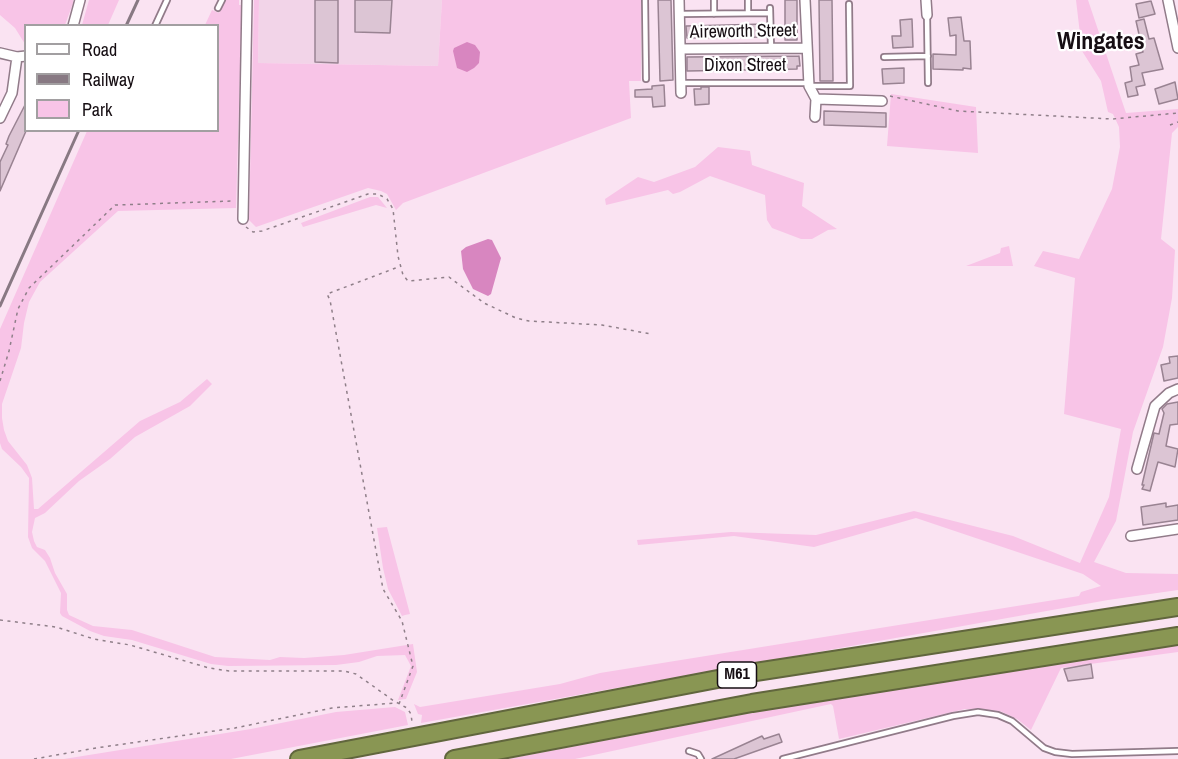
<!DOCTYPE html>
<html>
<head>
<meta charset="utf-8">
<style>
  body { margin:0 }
  #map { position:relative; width:1178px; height:759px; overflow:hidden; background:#fae3f2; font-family:"Archivo Narrow",sans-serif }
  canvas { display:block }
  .legend { position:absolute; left:24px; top:24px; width:195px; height:108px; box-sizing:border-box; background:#fff; border:2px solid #a29fa1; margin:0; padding:8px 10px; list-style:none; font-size:18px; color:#160e13 }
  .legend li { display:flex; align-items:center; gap:12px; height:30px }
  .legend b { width:30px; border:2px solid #a29fa1 }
</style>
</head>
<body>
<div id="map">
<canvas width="1178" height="759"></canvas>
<ul class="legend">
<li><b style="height:8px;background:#fff"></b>Road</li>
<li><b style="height:8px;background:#887983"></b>Railway</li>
<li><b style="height:16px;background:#f8c4e7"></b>Park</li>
</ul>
</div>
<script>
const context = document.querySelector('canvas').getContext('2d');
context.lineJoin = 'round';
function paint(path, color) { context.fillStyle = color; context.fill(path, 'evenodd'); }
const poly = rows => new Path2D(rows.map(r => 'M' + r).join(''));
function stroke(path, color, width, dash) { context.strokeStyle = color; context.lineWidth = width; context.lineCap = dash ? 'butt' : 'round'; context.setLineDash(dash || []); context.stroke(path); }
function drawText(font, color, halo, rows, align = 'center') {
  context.font = font + ' "Archivo Narrow",sans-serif'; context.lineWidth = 4.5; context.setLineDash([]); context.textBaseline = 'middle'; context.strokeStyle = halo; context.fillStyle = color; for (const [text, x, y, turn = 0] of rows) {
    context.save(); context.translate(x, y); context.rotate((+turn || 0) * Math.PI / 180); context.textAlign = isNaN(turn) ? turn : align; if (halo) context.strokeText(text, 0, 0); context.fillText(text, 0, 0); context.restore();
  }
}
const built = poly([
  [259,0,442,0,438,66,258,63]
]);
const green = poly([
  [0,0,73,0,73,3,65,25,26,26,25,44,15,28,0,15],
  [89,0,119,0,108,25,82,25],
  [225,0,239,0,239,5,242,5,236,208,118,211,40,282,29,302,24,323,21,348,2,404,2,418,4,430,8,441,27,465,32,478,34,509,38,509,140,421,180,402,207,379,212,384,190,406,135,437,110,459,79,481,45,513,35,518,32,532,34,541,37,547,45,550,50,558,55,573,67,594,67,610,69,615,93,626,132,630,215,657,270,660,280,657,304,658,344,655,413,644,417,672,406,699,398,700,411,666,405,655,377,656,359,662,336,665,228,666,211,664,132,640,104,636,90,631,62,616,60,613,61,593,45,561,32,548,28,537,29,478,21,467,2,449,0,443,0,329,87,131,218,130,218,26,205,25,212,10,219,13],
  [254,0,259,0,258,63,438,66,442,0,641,0,641,81,629,81,631,118,403,203,396,210,387,194,381,191,368,188,256,227,249,220],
  [1076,0,1088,0,1126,113,1178,109,1178,127,1172,133,1161,239,1175,250,1172,298,1163,347,1133,432,1116,521,1094,562,1126,573,1178,574,1178,590,1108,600,421,723,422,715,418,714,414,704,420,707,560,684,600,673,1079,596,1081,592,1101,586,1083,574,916,518,814,547,734,536,638,545,637,540,731,532,816,535,914,511,1013,536,1080,563,1109,497,1121,429,1064,414,1075,278,1034,266,1043,251,1079,259,1112,189,1120,147,1119,127,1113,114,1108,112,1101,81,1082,51],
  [891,94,976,107,978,153,887,146],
  [718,147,750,151,752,165,804,183,802,206,837,229,828,230,812,239,801,239,772,228,767,220,765,195,710,176,680,192,673,194,668,190,606,205,605,199,638,177,654,182,695,167],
  [370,197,378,197,387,208,376,205,303,227,301,223],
  [1009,246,1013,266,966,266,1000,253,1001,248],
  [387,527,410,614,405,615,402,616,388,589,383,568,377,528],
  [1178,644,1178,652,1061,668,1031,730,1017,719,1000,711,965,709,839,739,833,706,831,704,575,759,507,759,813,701],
  [395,707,405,712,408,725,231,759,64,759,251,729,336,712]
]);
const water = poly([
  [467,42,475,45,480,52,479,63,474,68,467,72,457,68,453,51,454,48],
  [488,239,492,240,501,258,491,294,488,296,473,289,463,269,461,251,466,247]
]);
const building = poly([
  [315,0,338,0,338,63,315,62,315,0],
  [355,0,392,0,390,33,355,32,355,0],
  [658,0,671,0,673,80,660,81,658,0],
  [785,0,797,0,797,40,785,40,785,0],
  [819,0,832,0,833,81,820,81,819,0],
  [1151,1,1155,14,1139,18,1136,4,1151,1],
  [961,17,964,41,970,41,971,69,963,68,963,70,933,69,933,54,956,55,956,35,950,36,948,18,961,17],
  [912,19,913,47,893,48,892,36,901,36,900,20,912,19],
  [1144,19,1149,39,1154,38,1163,69,1142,73,1145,85,1136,87,1138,95,1128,97,1125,83,1132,81,1130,67,1139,65,1136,54,1143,52,1136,21,1144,19],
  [766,24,766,37,687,38,686,26,766,24],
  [799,56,800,66,797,66,797,69,687,71,687,57,799,56],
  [904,68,904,83,883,84,882,69,904,68],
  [1175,82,1178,99,1159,104,1155,89,1175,82],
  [664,85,665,106,653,107,652,97,635,97,635,90,652,89,652,86,664,85],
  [701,87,709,87,709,104,695,105,694,89,701,89,701,87],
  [26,103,26,131,0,191,0,162,8,145,6,144,9,136,26,103],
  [824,111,886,113,886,127,824,125,824,111],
  [1178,356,1178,378,1164,381,1161,365,1170,363,1169,357,1178,356],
  [1178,402,1178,424,1170,425,1166,446,1178,449,1175,467,1158,462,1150,491,1142,489,1144,485,1142,485,1154,433,1159,434,1164,413,1162,409,1167,404,1178,402],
  [1166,503,1166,507,1178,505,1178,520,1143,525,1141,507,1166,503],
  [1091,664,1093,678,1068,681,1064,669,1091,664],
  [779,734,782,742,734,759,712,759,762,736,764,739,779,734]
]);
const path = poly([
  [890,96,958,111,1112,119,1178,113],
  [1170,125,1178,122],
  [246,227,253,232,262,231,368,194,378,194,387,199,393,209,398,256,403,275,408,281,449,277,484,303,516,318,529,321,602,325,651,334],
  [0,381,9,351,18,309,29,288,115,205,233,201],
  [0,620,56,627,94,639,130,645,209,668,229,671,344,671,356,674,394,701,407,708,411,714,412,722],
  [399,704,413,666,402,621,383,589,330,300,327,294,401,266],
  [34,759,96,748,235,728,332,708,395,703]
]);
const lane = poly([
  [645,0,646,79],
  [714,0,714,14],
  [218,8,222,0],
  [770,8,771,48],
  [748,13,748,0],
  [680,14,770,13],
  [927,15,928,83],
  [155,26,167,0],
  [884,57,928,56],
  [681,83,809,83],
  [809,86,850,86,849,4],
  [689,751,698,754,701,759],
  [783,759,953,716,978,712,998,715,1012,721,1044,748,1055,752,1072,754,1178,751]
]);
const street = poly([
  [679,0,681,93],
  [805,0,809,86,816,99,882,101],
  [926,0,927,15],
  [1168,0,1178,48],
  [73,26,80,0],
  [680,49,807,48],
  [0,53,17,57,26,56],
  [815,117,816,99],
  [0,118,12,93,17,57],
  [243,219,247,0],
  [1137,469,1155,406,1169,393,1178,389],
  [1131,536,1178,529]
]);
const highway = poly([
  [299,759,749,673,1178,607],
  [454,759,752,703,1178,636]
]);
const rail = poly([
  [126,26,138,0],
  [0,306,79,130]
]);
const shields = [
  [737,675,39]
];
const shieldNames = [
  ["M61",737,675]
];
const streetNames = [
  ["Aireworth Street",743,32,-1],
  ["Dixon Street",745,66]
];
const districtNames = [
  ["Wingates",1101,43]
];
paint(built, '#f2d4e8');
paint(green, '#f8c4e7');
paint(water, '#d886c0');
paint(building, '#dcc5d4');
stroke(building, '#998392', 1.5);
stroke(lane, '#917b89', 8);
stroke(street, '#917b89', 12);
stroke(highway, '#61663d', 20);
stroke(path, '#8f7f89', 1.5, [3, 4.5]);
stroke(lane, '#fff', 4.5);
stroke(street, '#fff', 9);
stroke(highway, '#899653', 16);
stroke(rail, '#887983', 3);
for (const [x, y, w] of shields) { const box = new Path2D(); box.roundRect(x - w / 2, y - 13, w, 26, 4.5); context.fillStyle = '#fff'; context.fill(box); stroke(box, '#160e13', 1.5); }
drawText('bold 16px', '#160e13', null, shieldNames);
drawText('18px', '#160e13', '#fff', streetNames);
drawText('bold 24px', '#160e13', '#fff', districtNames);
</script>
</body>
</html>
